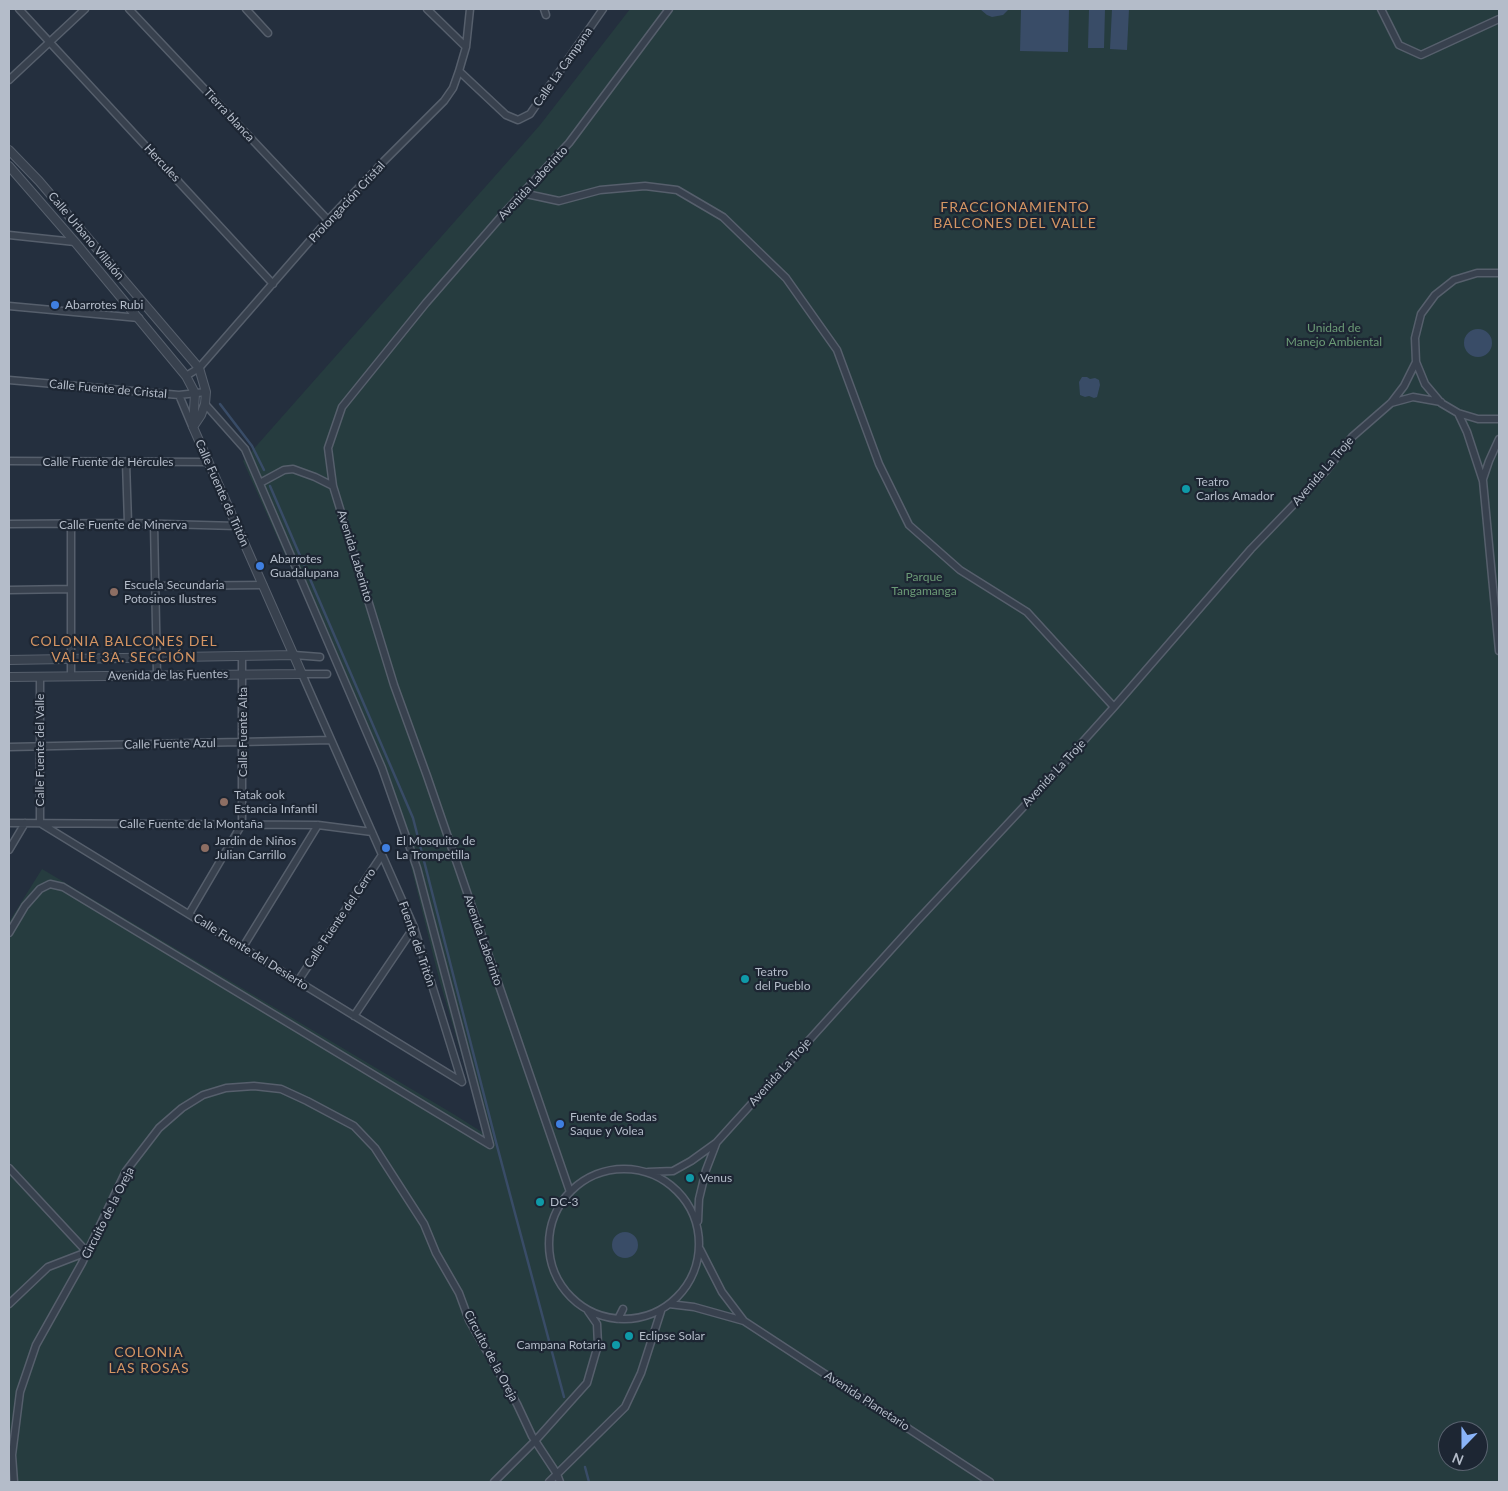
<!DOCTYPE html>
<html>
<head>
<meta charset="utf-8">
<style>
  body { margin:0 }
  #map { position:relative; width:1508px; height:1491px; overflow:hidden; background:#242f3e; font-family:Lato,sans-serif }
  canvas { display:block }
  .frame { position:absolute; inset:0; border:10px solid #b4bcc9; pointer-events:none }
  .north { position:absolute; left:1438px; top:1421px; width:50px; height:50px; box-sizing:border-box; background:#1d2633; border:1px solid #59626f; border-radius:50%; rotate:202deg; font-size:14px; font-weight:700; line-height:20px; text-align:center; color:#b4bcc9 }
  .north::after { content:''; display:block; margin:auto; width:18px; height:22px; background:#8ab4f8; clip-path:polygon(50% 0,100% 100%,50% 72%,0 100%) }
</style>
</head>
<body>
<div id="map">
<canvas width="1508" height="1491"></canvas>
<div class="frame"></div>
<div class="north">N</div>
</div>
<script>
const context = document.querySelector('canvas').getContext('2d');
context.lineJoin = 'round';
function paint(path, color) { context.fillStyle = color; context.fill(path, 'evenodd'); }
const poly = rows => new Path2D(rows.map(r => 'M' + r).join(''));
function stroke(path, color, width, dash) { context.strokeStyle = color; context.lineWidth = width; context.lineCap = dash ? 'butt' : 'round'; context.setLineDash(dash || []); context.stroke(path); }
function drawText(font, color, halo, rows, align = 'center') {
  context.font = font + ' Lato,sans-serif'; context.lineWidth = 4.5; context.setLineDash([]); context.textBaseline = 'middle'; context.strokeStyle = halo; context.fillStyle = color; for (const [text, x, y, turn = 0] of rows) {
    context.save(); context.translate(x, y); context.rotate((+turn || 0) * Math.PI / 180); context.textAlign = isNaN(turn) ? turn : align; if (halo) context.strokeText(text, 0, 0); context.fillText(text, 0, 0); context.restore();
  }
}
const green = poly([
  [630,9,1499,9,1499,1482,9,1482,9,922,42,869,455,1115,485,1134,439,979,405,842,396,814,356,713,243,461,540,125],
  [1448,1431,1478,1431,1478,1461,1448,1461]
]);
const water = poly([
  [980,9,1009,9,1003,15,992,17,987,15],
  [1021,9,1069,9,1068,52,1020,51],
  [1089,9,1105,9,1104,48,1088,48],
  [1112,9,1129,9,1127,50,1110,49],
  '1464 343a14 14 0 1 1 28 0a14 14 0 1 1-28 0Z',
  [1082,377,1087,377,1090,379,1095,378,1099,380,1100,385,1097,397,1094,398,1089,396,1085,397,1080,395,1079,382],
  '612 1245a13 13 0 1 1 26 0a13 13 0 1 1-26 0Z'
]);
const stream = poly([
  [220,404,252,446,264,470],
  [270,486,413,818,496,1142,564,1397],
  [585,1467,589,1482]
]);
const minor = poly([
  [19,9,273,284],
  [129,9,328,220],
  [246,9,268,33],
  [427,9,466,47],
  [544,9,546,15],
  [1381,9,1399,45,1421,55,1499,19],
  [459,71,506,115,518,120,530,114,603,9],
  [9,80,85,9],
  [522,193,559,201,600,190,645,186,677,190,723,217,786,278,837,350,879,464,909,525,960,570,1027,612,1114,707],
  [9,235,75,242],
  [1499,273,1477,273,1454,280,1435,295,1421,314,1415,338,1416,362,1425,384,1441,403,1458,413,1478,419,1499,419],
  [9,306,139,318],
  [186,376,199,368,328,220,384,161,444,101,453,88,459,71,466,47,470,9],
  [9,380,179,395,206,392],
  [179,395,192,426],
  [1391,403,1413,397,1441,402],
  [1458,413,1467,432,1483,481,1499,651],
  [9,461,208,462],
  [126,462,128,523],
  [1483,479,1489,461,1499,439],
  [260,483,284,470,293,469,315,477,333,486],
  [9,524,128,523,237,526],
  [71,524,71,676],
  [154,524,157,675],
  [155,586,263,585],
  [9,590,71,589],
  [294,655,320,657],
  [327,674,302,674,414,927,462,1082],
  [40,677,40,823,462,1082],
  [9,747,331,740],
  [9,823,318,825,372,832],
  [9,850,25,823],
  [189,914,242,824,242,656],
  [9,933,25,906,40,889,50,884,63,887,490,1145,417,868,382,768,245,449,205,404],
  [243,947,318,825],
  [298,981,382,855],
  [354,1016,414,927],
  [9,1168,87,1252,48,1267,9,1304],
  '549 1244a75 75 0 1 1 150 0a75 75 0 1 1-150 0Z',
  [648,1172,673,1171,691,1161,716,1143,916,922,1043,786,1114,707,1251,549,1325,472,1352,437,1391,403,1404,386,1416,362],
  [570,1192,427,776,394,685,333,486,328,448,342,407,426,303,505,212,569,143,669,9],
  [698,1221,699,1199,706,1170,716,1144],
  [700,1249,722,1292,744,1321],
  [669,1304,694,1307,744,1321,990,1482],
  [618,1319,623,1309],
  [14,1482,12,1455,20,1392,36,1345,82,1263,126,1171,159,1128,182,1108,203,1095,226,1088,254,1086,281,1089,307,1101,354,1126,375,1148,424,1224,436,1253,459,1293,469,1320,517,1404,532,1436,557,1474,560,1482],
  [494,1482,535,1441,587,1383,598,1345,597,1324,588,1311],
  [549,1482,625,1407,641,1373,661,1311]
]);
const tertiary = poly([
  [9,150,39,181,199,368,206,392,205,404,201,415,193,427],
  [9,166,75,242,186,376,195,393,193,427,302,674,9,677],
  [9,660,294,655]
]);
const markers = [
  [55,305,5,"#3f7fe0"],
  [1186,489,5,"#0f9aa8"],
  [260,566,5,"#3f7fe0"],
  [114,592,5,"#8d6e63"],
  [224,802,5,"#8d6e63"],
  [205,848,5,"#8d6e63"],
  [386,848,5,"#3f7fe0"],
  [745,979,5,"#0f9aa8"],
  [560,1124,5,"#3f7fe0"],
  [690,1178,5,"#0f9aa8"],
  [540,1202,5,"#0f9aa8"],
  [629,1336,5,"#0f9aa8"],
  [616,1345,5,"#0f9aa8"]
];
const streetNames = [
  ["Calle La Campana",563,67,-55],
  ["Tierra blanca",229,115,47],
  ["Hercules",162,163,47],
  ["Avenida Laberinto",533,183,-47],
  ["Prolongación Cristal",347,202,-47],
  ["Calle Urbano Villalón",86,236,50],
  ["Calle Fuente de Cristal",108,389,5],
  ["Calle Fuente de Hércules",108,462],
  ["Avenida La Troje",1323,471,-49],
  ["Calle Fuente de Tritón",222,493,66],
  ["Calle Fuente de Minerva",123,525],
  ["Avenida Laberinto",355,556,73],
  ["Avenida de las Fuentes",168,675,-1],
  ["Calle Fuente Alta",243,732,-90],
  ["Calle Fuente Azul",170,744,-1],
  ["Calle Fuente del Valle",40,750,-90],
  ["Avenida La Troje",1054,773,-47],
  ["Calle Fuente de la Montaña",191,824],
  ["Calle Fuente del Cerro",340,918,-56],
  ["Avenida Laberinto",483,940,71],
  ["Fuente del Tritón",417,944,71],
  ["Calle Fuente del Desierto",251,952,32],
  ["Avenida La Troje",780,1072,-48],
  ["Circuito de la Oreja",108,1213,-63],
  ["Circuito de la Oreja",491,1356,62],
  ["Avenida Planetario",867,1401,33]
];
const poiNames = [
  ["Abarrotes Rubi",65,305],
  ["Teatro",1196,482],
  ["Carlos Amador",1196,496],
  ["Abarrotes",270,559],
  ["Guadalupana",270,573],
  ["Escuela Secundaria",124,585],
  ["Potosinos Ilustres",124,599],
  ["Tatak ook",234,795],
  ["Estancia Infantil",234,809],
  ["Jardin de Niños",215,841],
  ["Julian Carrillo",215,855],
  ["El Mosquito de",396,841],
  ["La Trompetilla",396,855],
  ["Teatro",755,972],
  ["del Pueblo",755,986],
  ["Fuente de Sodas",570,1117],
  ["Saque y Volea",570,1131],
  ["Venus",700,1178],
  ["DC-3",550,1202],
  ["Eclipse Solar",639,1336],
  ["Campana Rotaria",606,1345,"right"]
];
const parkNames = [
  ["Unidad de",1334,328],
  ["Manejo Ambiental",1334,342],
  ["Parque",924,577],
  ["Tangamanga",924,591]
];
const neighbourhoodNames = [
  ["FRACCIONAMIENTO",1015,207],
  ["BALCONES DEL VALLE",1015,223],
  ["COLONIA BALCONES DEL",124,641],
  ["VALLE 3A. SECCIÓN",124,657],
  ["COLONIA",149,1352],
  ["LAS ROSAS",149,1368]
];
paint(green, '#263c3f');
paint(water, '#394c67');
stroke(stream, '#394c67', 2.5);
stroke(minor, '#565f6c', 9);
stroke(tertiary, '#565f6c', 10);
stroke(minor, '#38414e', 6);
stroke(tertiary, '#38414e', 8);
for (const [x, y, r, color] of markers) { const dot = new Path2D(); dot.arc(x, y, r, 0, 2 * Math.PI); context.fillStyle = color; context.fill(dot); stroke(dot, '#1d2633', 2); }
drawText('12px', '#b4bcc9', '#1d2633', streetNames);
drawText('12px', '#b4bcc9', '#1d2633', poiNames, 'left');
drawText('12px', '#6b9a76', '#1d2633', parkNames);
context.letterSpacing = '1px';
drawText('14px', '#d59563', '#1d2633', neighbourhoodNames);
context.letterSpacing = '0px';
</script>
</body>
</html>
